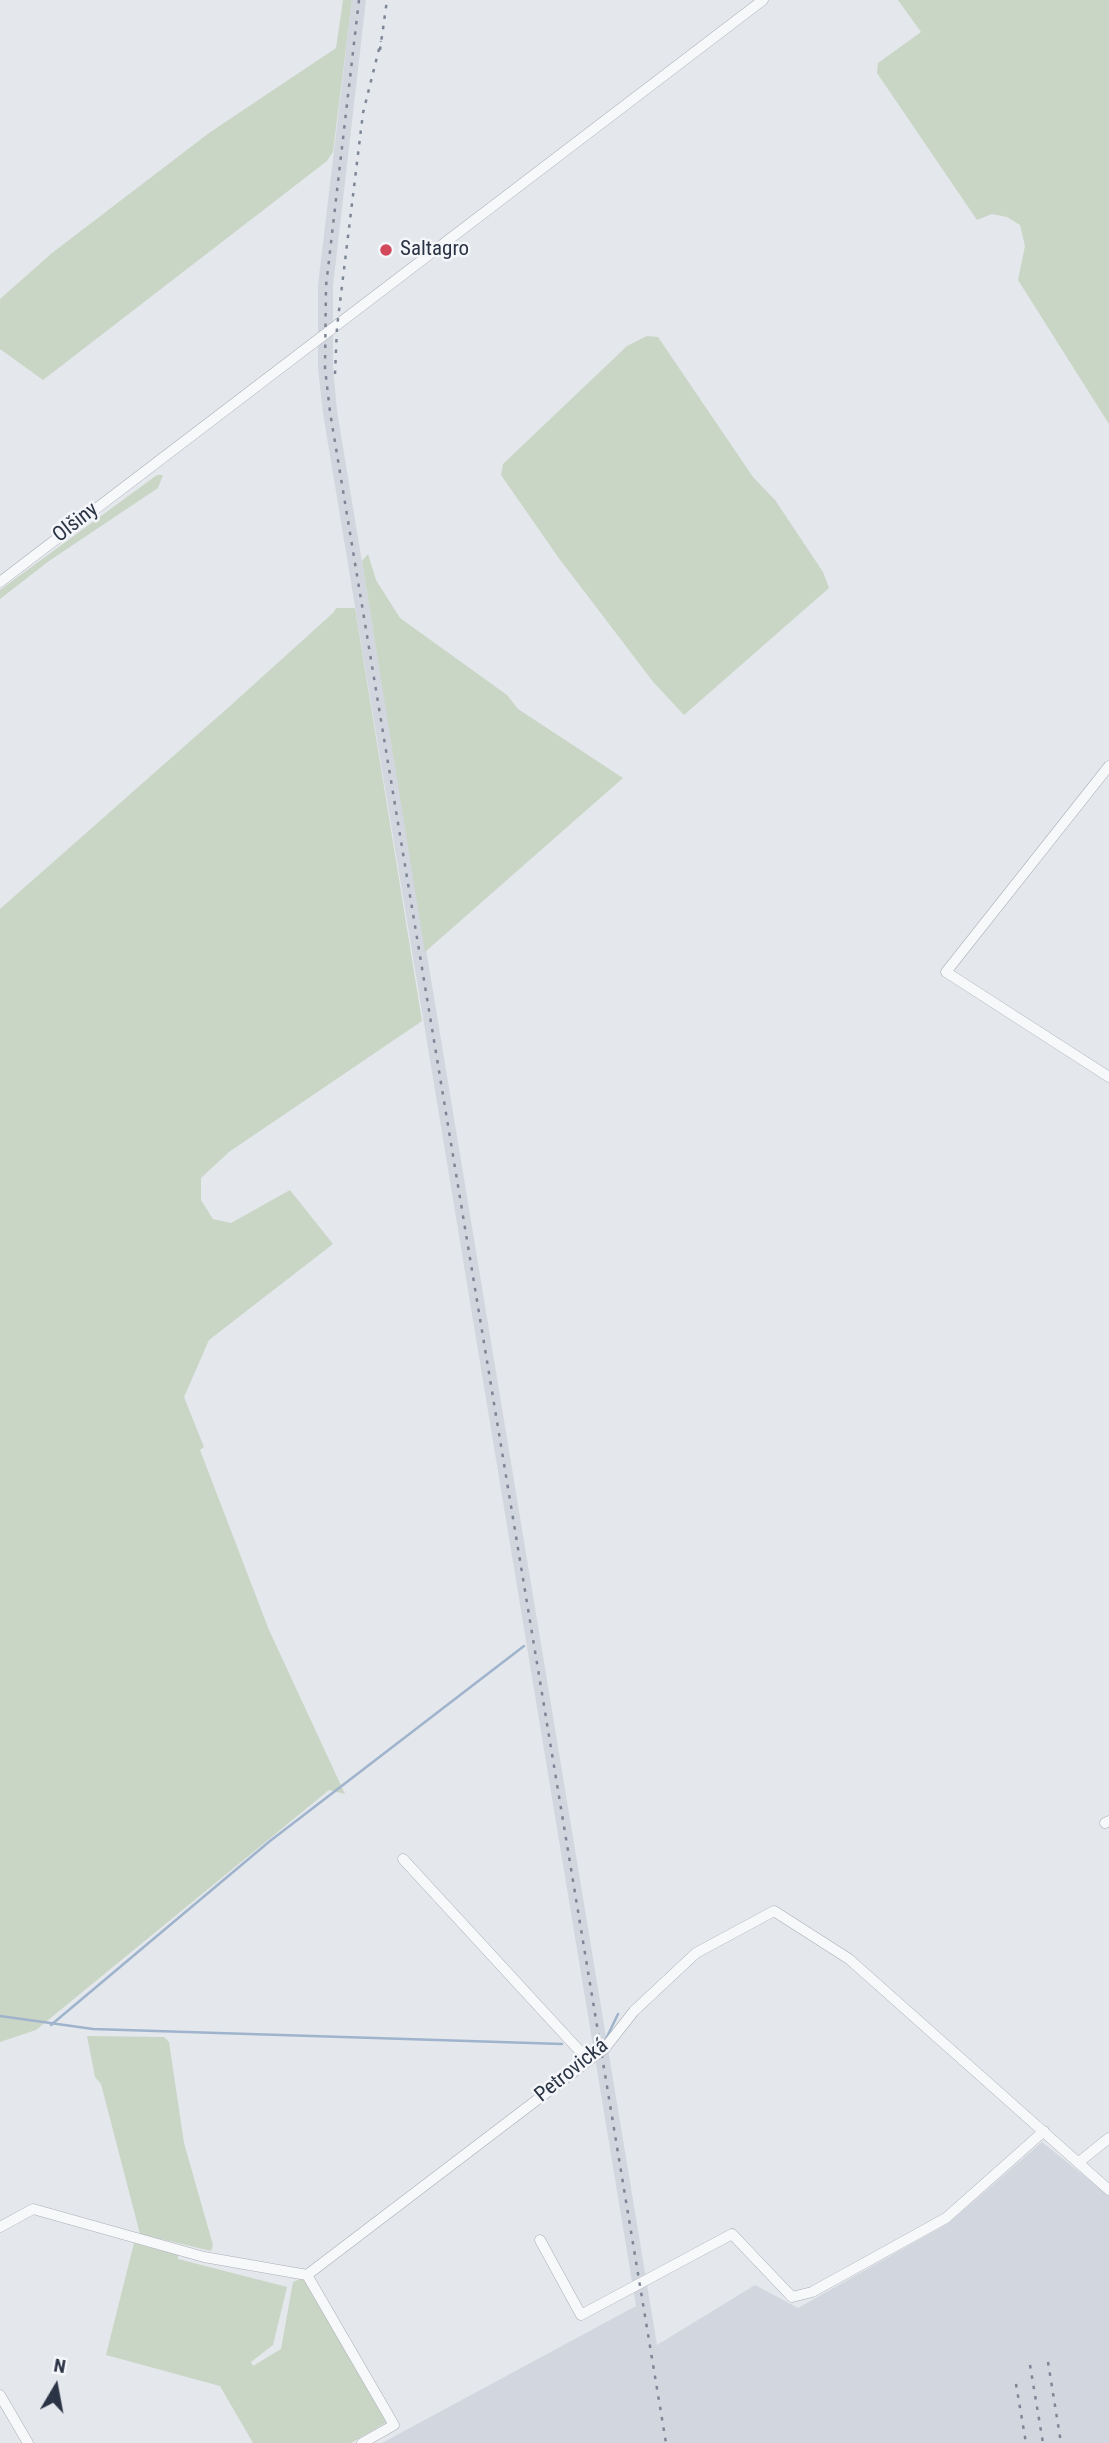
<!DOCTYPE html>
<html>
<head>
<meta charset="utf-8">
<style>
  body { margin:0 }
  #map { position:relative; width:1109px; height:2443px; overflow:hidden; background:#e4e7ec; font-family:"Roboto Condensed",sans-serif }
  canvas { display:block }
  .north { position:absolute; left:21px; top:2352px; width:70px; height:70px; -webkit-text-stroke:5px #f4f6f9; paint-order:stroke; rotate:10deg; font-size:19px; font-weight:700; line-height:28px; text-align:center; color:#2b3445 }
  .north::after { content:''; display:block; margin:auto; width:24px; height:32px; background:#2b3445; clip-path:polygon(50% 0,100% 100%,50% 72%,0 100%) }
</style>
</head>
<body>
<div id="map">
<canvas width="1109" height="2443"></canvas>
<div class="north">N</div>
</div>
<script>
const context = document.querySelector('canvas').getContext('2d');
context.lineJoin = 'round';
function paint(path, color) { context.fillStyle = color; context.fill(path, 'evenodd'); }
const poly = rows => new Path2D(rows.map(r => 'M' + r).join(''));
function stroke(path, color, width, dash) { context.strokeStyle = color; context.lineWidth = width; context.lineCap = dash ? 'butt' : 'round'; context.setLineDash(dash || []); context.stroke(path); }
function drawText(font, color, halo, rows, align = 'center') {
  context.font = font + ' "Roboto Condensed",sans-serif'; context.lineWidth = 5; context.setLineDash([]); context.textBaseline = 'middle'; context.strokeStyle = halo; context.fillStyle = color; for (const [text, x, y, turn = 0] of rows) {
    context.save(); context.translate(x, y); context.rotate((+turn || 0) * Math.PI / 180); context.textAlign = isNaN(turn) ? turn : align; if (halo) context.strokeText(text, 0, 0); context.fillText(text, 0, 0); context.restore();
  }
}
const built = poly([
  [352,0,366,0,333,286,333,367,337,411,657,2345,755,2285,798,2308,949,2223,1042,2142,1109,2196,1109,2443,382,2443,636,2306,323,413,318,368,318,285]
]);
const green = poly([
  [343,0,352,0,333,152,327,161,43,380,0,349,0,299,52,253,209,133,336,48],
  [898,0,1109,0,1109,424,1018,280,1025,246,1020,225,1007,217,992,214,977,220,877,73,878,63,921,32],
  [647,336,658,337,753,477,775,500,823,572,829,588,684,715,654,683,558,557,501,475,503,464,627,346],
  [157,475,163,475,158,488,49,561,0,599,0,590],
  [368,554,376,580,400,618,507,695,518,709,623,778,425,952,362,561],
  [336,608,355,608,422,1021,229,1152,201,1178,201,1200,213,1219,231,1223,290,1190,333,1244,209,1340,184,1397,204,1447,200,1450,269,1630,345,1794,329,1790,36,2030,0,2042,0,909,230,706,334,612],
  [87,2036,164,2037,169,2042,184,2143,213,2245,211,2251,140,2234,101,2084,95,2077],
  [134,2243,178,2255,178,2259,287,2287,273,2345,251,2362,253,2366,281,2349,293,2282,305,2277,387,2422,351,2443,253,2443,220,2386,106,2355]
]);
const stream = poly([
  [0,2016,93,2029,562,2044],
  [51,2025,270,1841,524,1646],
  [606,2039,618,2014]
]);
const street = poly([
  [0,582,763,0],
  [1109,766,946,972,1109,1077],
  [1105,1823,1109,1821],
  [403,1859,588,2060],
  [1079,2162,1109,2138],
  [0,2227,33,2209,204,2257,307,2275,605,2048,634,2011,696,1953,774,1911,849,1959,1109,2190],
  [540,2240,581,2315,732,2234,792,2297,812,2292,946,2218,1044,2131],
  [307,2275,394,2425,362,2443],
  [0,2395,28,2443]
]);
const rail = poly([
  [359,0,326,286,325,368,330,412,666,2443],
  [380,50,387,0],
  [335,374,337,327,363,113,381,41],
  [1048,2362,1061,2443],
  [1030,2365,1043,2443],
  [1016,2384,1026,2443]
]);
const markers = [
  [386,250,7,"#d1495b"]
];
const poiNames = [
  ["Saltagro",400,250]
];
const streetNames = [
  ["Olšiny",76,523,-38],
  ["Petrovická",572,2071,-39]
];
paint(built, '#d2d6de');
paint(green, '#c9d6c5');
stroke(stream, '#9fb4cc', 2.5);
stroke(street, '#a9aeb7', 11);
stroke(street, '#f7f8fa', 10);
stroke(rail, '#7d8696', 2.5, [3.5, 7]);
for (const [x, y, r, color] of markers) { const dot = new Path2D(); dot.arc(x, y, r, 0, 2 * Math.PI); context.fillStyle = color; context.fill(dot); stroke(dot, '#f4f6f9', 2.5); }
drawText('21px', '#2b3445', '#f4f6f9', poiNames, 'left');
drawText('21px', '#2b3445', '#f4f6f9', streetNames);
</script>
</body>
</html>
